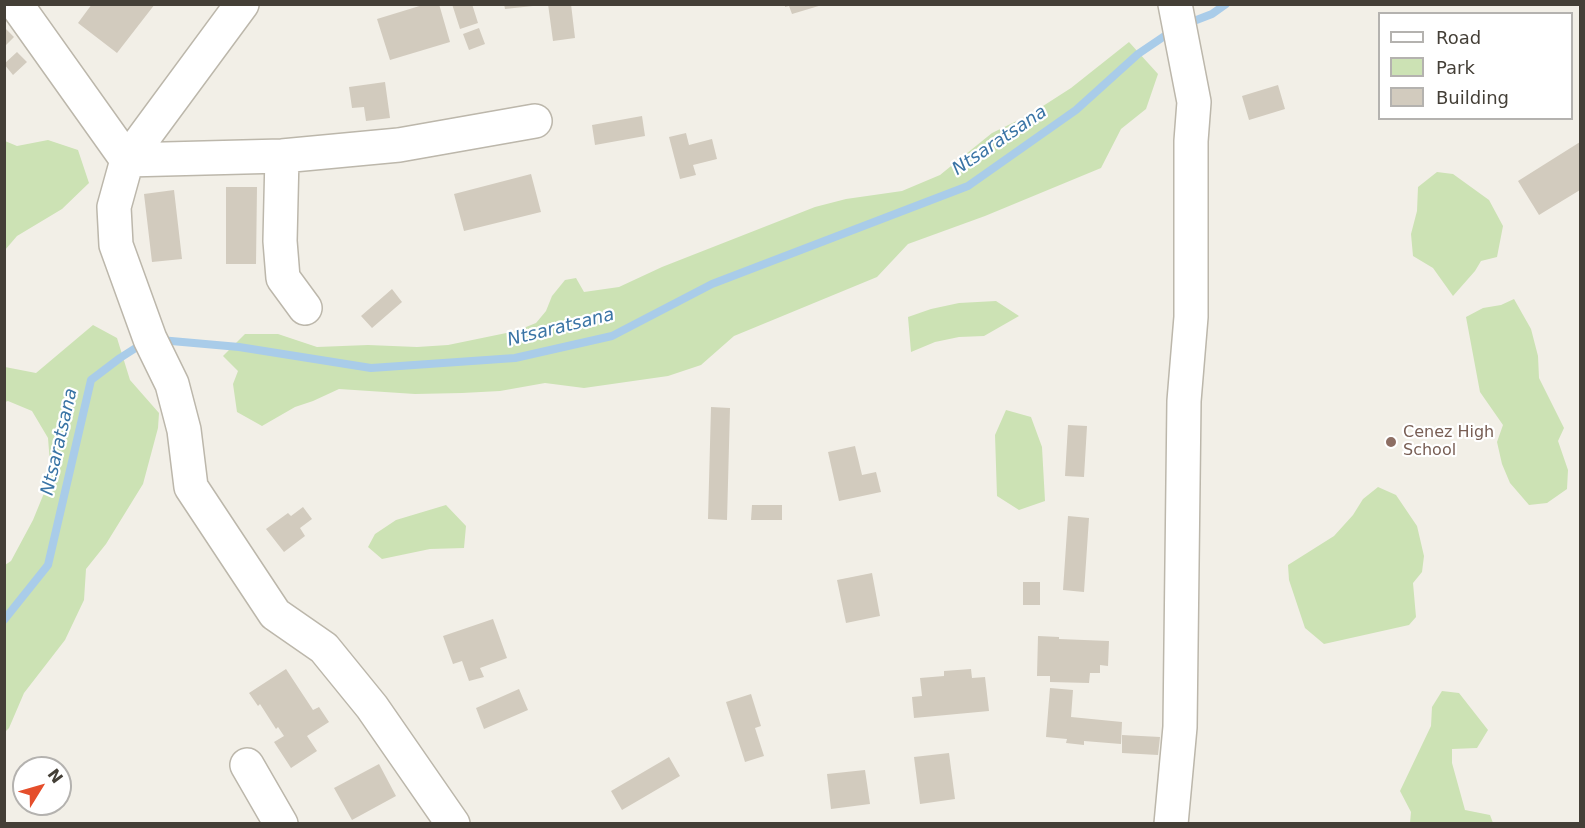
<!DOCTYPE html>
<html>
<head>
<meta charset="utf-8">
<style>
  body { margin:0 }
  #map { position:relative; width:1585px; height:828px; overflow:hidden; background:#f2efe7; font-family:"DejaVu Sans",sans-serif }
  canvas { display:block }
  .frame { position:absolute; inset:0; border:6px solid #443f37; pointer-events:none }
  .legend { position:absolute; left:1378px; top:12px; width:195px; height:108px; box-sizing:border-box; background:#fff; border:2px solid #b4b2af; margin:0; padding:8px 10px; list-style:none; font-size:18px; color:#443f37 }
  .legend li { display:flex; align-items:center; gap:12px; height:30px }
  .legend b { width:30px; border:2px solid #b4b2af }
  .north { position:absolute; left:12px; top:756px; width:60px; height:60px; box-sizing:border-box; background:#fff; border:2px solid #b4b2af; border-radius:50%; rotate:53deg; font-size:16px; font-weight:700; line-height:24px; text-align:center; color:#443f37 }
  .north::after { content:''; display:block; margin:auto; width:21px; height:27px; background:#e54e2b; clip-path:polygon(50% 0,100% 100%,50% 72%,0 100%) }
</style>
</head>
<body>
<div id="map">
<canvas width="1585" height="828"></canvas>
<div class="frame"></div>
<ul class="legend">
<li><b style="height:8px;background:#fff"></b>Road</li>
<li><b style="height:16px;background:#cce2b4"></b>Park</li>
<li><b style="height:16px;background:#d2cbbe"></b>Building</li>
</ul>
<div class="north">N</div>
</div>
<script>
const context = document.querySelector('canvas').getContext('2d');
context.lineJoin = 'round';
function paint(path, color) { context.fillStyle = color; context.fill(path, 'evenodd'); }
const poly = rows => new Path2D(rows.map(r => 'M' + r).join(''));
function stroke(path, color, width, dash) { context.strokeStyle = color; context.lineWidth = width; context.lineCap = dash ? 'butt' : 'round'; context.setLineDash(dash || []); context.stroke(path); }
function drawText(font, color, halo, rows, align = 'center') {
  context.font = font + ' "DejaVu Sans",sans-serif'; context.lineWidth = 4.5; context.setLineDash([]); context.textBaseline = 'middle'; context.strokeStyle = halo; context.fillStyle = color; for (const [text, x, y, turn = 0] of rows) {
    context.save(); context.translate(x, y); context.rotate((+turn || 0) * Math.PI / 180); context.textAlign = isNaN(turn) ? turn : align; if (halo) context.strokeText(text, 0, 0); context.fillText(text, 0, 0); context.restore();
  }
}
const green = poly([
  [1129,42,1158,74,1146,109,1121,129,1101,168,985,216,908,244,877,277,734,336,701,365,668,376,584,388,545,383,500,391,462,393,415,394,339,389,313,401,295,407,262,426,237,412,233,384,238,371,223,356,245,334,278,334,317,347,368,345,417,347,448,345,516,331,536,323,546,311,552,296,565,280,576,278,584,292,619,287,662,267,815,207,846,199,902,191,940,175,992,133,1029,115,1071,88],
  [48,140,78,150,89,183,62,209,17,236,5,250,5,141,17,146],
  [1437,172,1453,174,1489,200,1503,226,1497,257,1481,261,1475,271,1453,296,1433,268,1413,256,1411,234,1417,211,1418,187],
  [1514,299,1531,329,1538,356,1539,378,1564,428,1558,441,1568,470,1567,489,1547,503,1529,505,1510,483,1502,464,1497,442,1503,425,1480,392,1466,317,1483,308,1501,305],
  [996,301,1019,316,984,336,959,337,935,342,911,352,908,317,931,309,959,303],
  [93,325,117,338,130,380,159,413,158,428,143,484,106,544,86,569,84,600,65,640,24,693,9,728,5,732,5,565,11,561,33,520,51,476,48,438,32,411,8,401,5,402,5,367,36,373],
  [1006,410,1031,417,1042,447,1045,501,1019,510,997,496,995,435],
  [1378,487,1396,495,1417,526,1424,556,1422,572,1413,583,1416,617,1409,625,1324,644,1305,628,1289,580,1288,565,1334,536,1353,515,1363,499],
  [446,505,466,526,464,548,430,549,382,559,368,547,375,534,396,520],
  [1442,691,1459,693,1488,730,1477,748,1452,749,1452,763,1465,810,1490,815,1493,823,1410,823,1411,812,1400,791,1431,726,1432,707]
]);
const stream = poly([
  [1186,24,1212,14,1226,4],
  [160,340,239,347,371,368,515,358,612,336,712,284,968,186,1076,110,1138,54,1172,31],
  [4,620,48,565,91,380,120,358,145,342]
]);
const building = poly([
  [92,4,155,4,117,53,78,23],
  [426,4,439,4,450,42,390,60,377,19],
  [452,4,472,4,478,23,460,29],
  [504,4,533,4,533,6,505,9],
  [548,4,571,4,575,38,553,41],
  [789,4,822,4,822,5,792,14,789,6,785,7,785,5],
  [4,27,14,37,4,47],
  [479,28,485,44,469,50,463,34],
  [17,52,27,62,13,75,4,64],
  [385,82,390,118,366,121,364,107,352,108,349,87],
  [1278,85,1285,109,1249,120,1242,96],
  [642,116,645,136,595,145,592,125],
  [686,133,689,145,712,139,717,159,693,165,696,175,680,179,669,137],
  [1580,142,1580,190,1539,215,1518,181],
  [531,174,541,212,464,231,454,194],
  [226,187,257,187,256,264,226,264],
  [174,190,182,259,152,262,144,194],
  [392,289,402,302,372,328,361,316],
  [711,407,730,408,727,520,708,519],
  [1068,425,1087,426,1084,477,1065,476],
  [855,446,862,475,876,472,881,492,839,501,828,452],
  [752,505,782,505,782,520,751,520],
  [303,507,312,519,300,528,305,536,284,552,266,529,288,513,291,516],
  [1068,516,1089,518,1084,592,1063,590],
  [872,573,880,616,846,623,837,580],
  [1023,582,1040,582,1040,605,1023,605],
  [493,619,507,658,480,668,484,677,469,681,462,661,453,664,443,636],
  [1038,636,1059,637,1059,639,1109,641,1108,666,1100,665,1100,673,1090,673,1089,683,1050,682,1050,676,1037,676],
  [286,669,313,710,319,707,329,722,307,736,317,751,291,768,274,742,284,736,278,727,276,729,260,704,258,706,249,693],
  [971,669,972,678,985,677,989,711,914,718,912,697,922,696,920,678,944,676,944,671],
  [1050,688,1073,690,1071,717,1122,722,1121,744,1084,741,1084,745,1066,743,1067,739,1046,737],
  [519,689,528,710,484,729,476,708],
  [751,694,761,726,755,728,764,756,745,762,726,702],
  [1122,735,1160,737,1158,755,1122,753],
  [949,753,955,799,920,804,914,757],
  [669,757,680,776,622,810,611,791],
  [379,764,396,796,352,820,334,788],
  [865,770,870,804,831,809,827,774]
]);
const minor = poly([
  [16,4,127,160,114,207,116,245,150,339,172,384,184,430,191,487,275,614,324,648,372,707,453,824],
  [282,156,280,241,283,278,305,308],
  [127,160,282,156,399,145,535,121],
  [127,160,242,4],
  [247,765,281,824],
  [1171,824,1180,727,1184,401,1191,317,1191,141,1194,102,1175,4]
]);
const markers = [
  [1391,442,6,"#8d6e63"]
];
const educationNames = [
  ["Cenez High",1403,433],
  ["School",1403,451]
];
const waterNames = [
  ["Ntsaratsana",1000,141,-34],
  ["Ntsaratsana",561,328,-14],
  ["Ntsaratsana",60,442,-77]
];
paint(green, '#cce2b4');
stroke(stream, '#a9cce9', 8);
paint(building, '#d2cbbe');
stroke(minor, '#bcb7ab', 36);
stroke(minor, '#fff', 33);
for (const [x, y, r, color] of markers) { const dot = new Path2D(); dot.arc(x, y, r, 0, 2 * Math.PI); context.fillStyle = color; context.fill(dot); stroke(dot, '#fff', 2); }
drawText('16px', '#785e54', '#fff', educationNames, 'left');
drawText('italic 18px', '#3a74a5', '#fff', waterNames);
</script>
</body>
</html>
